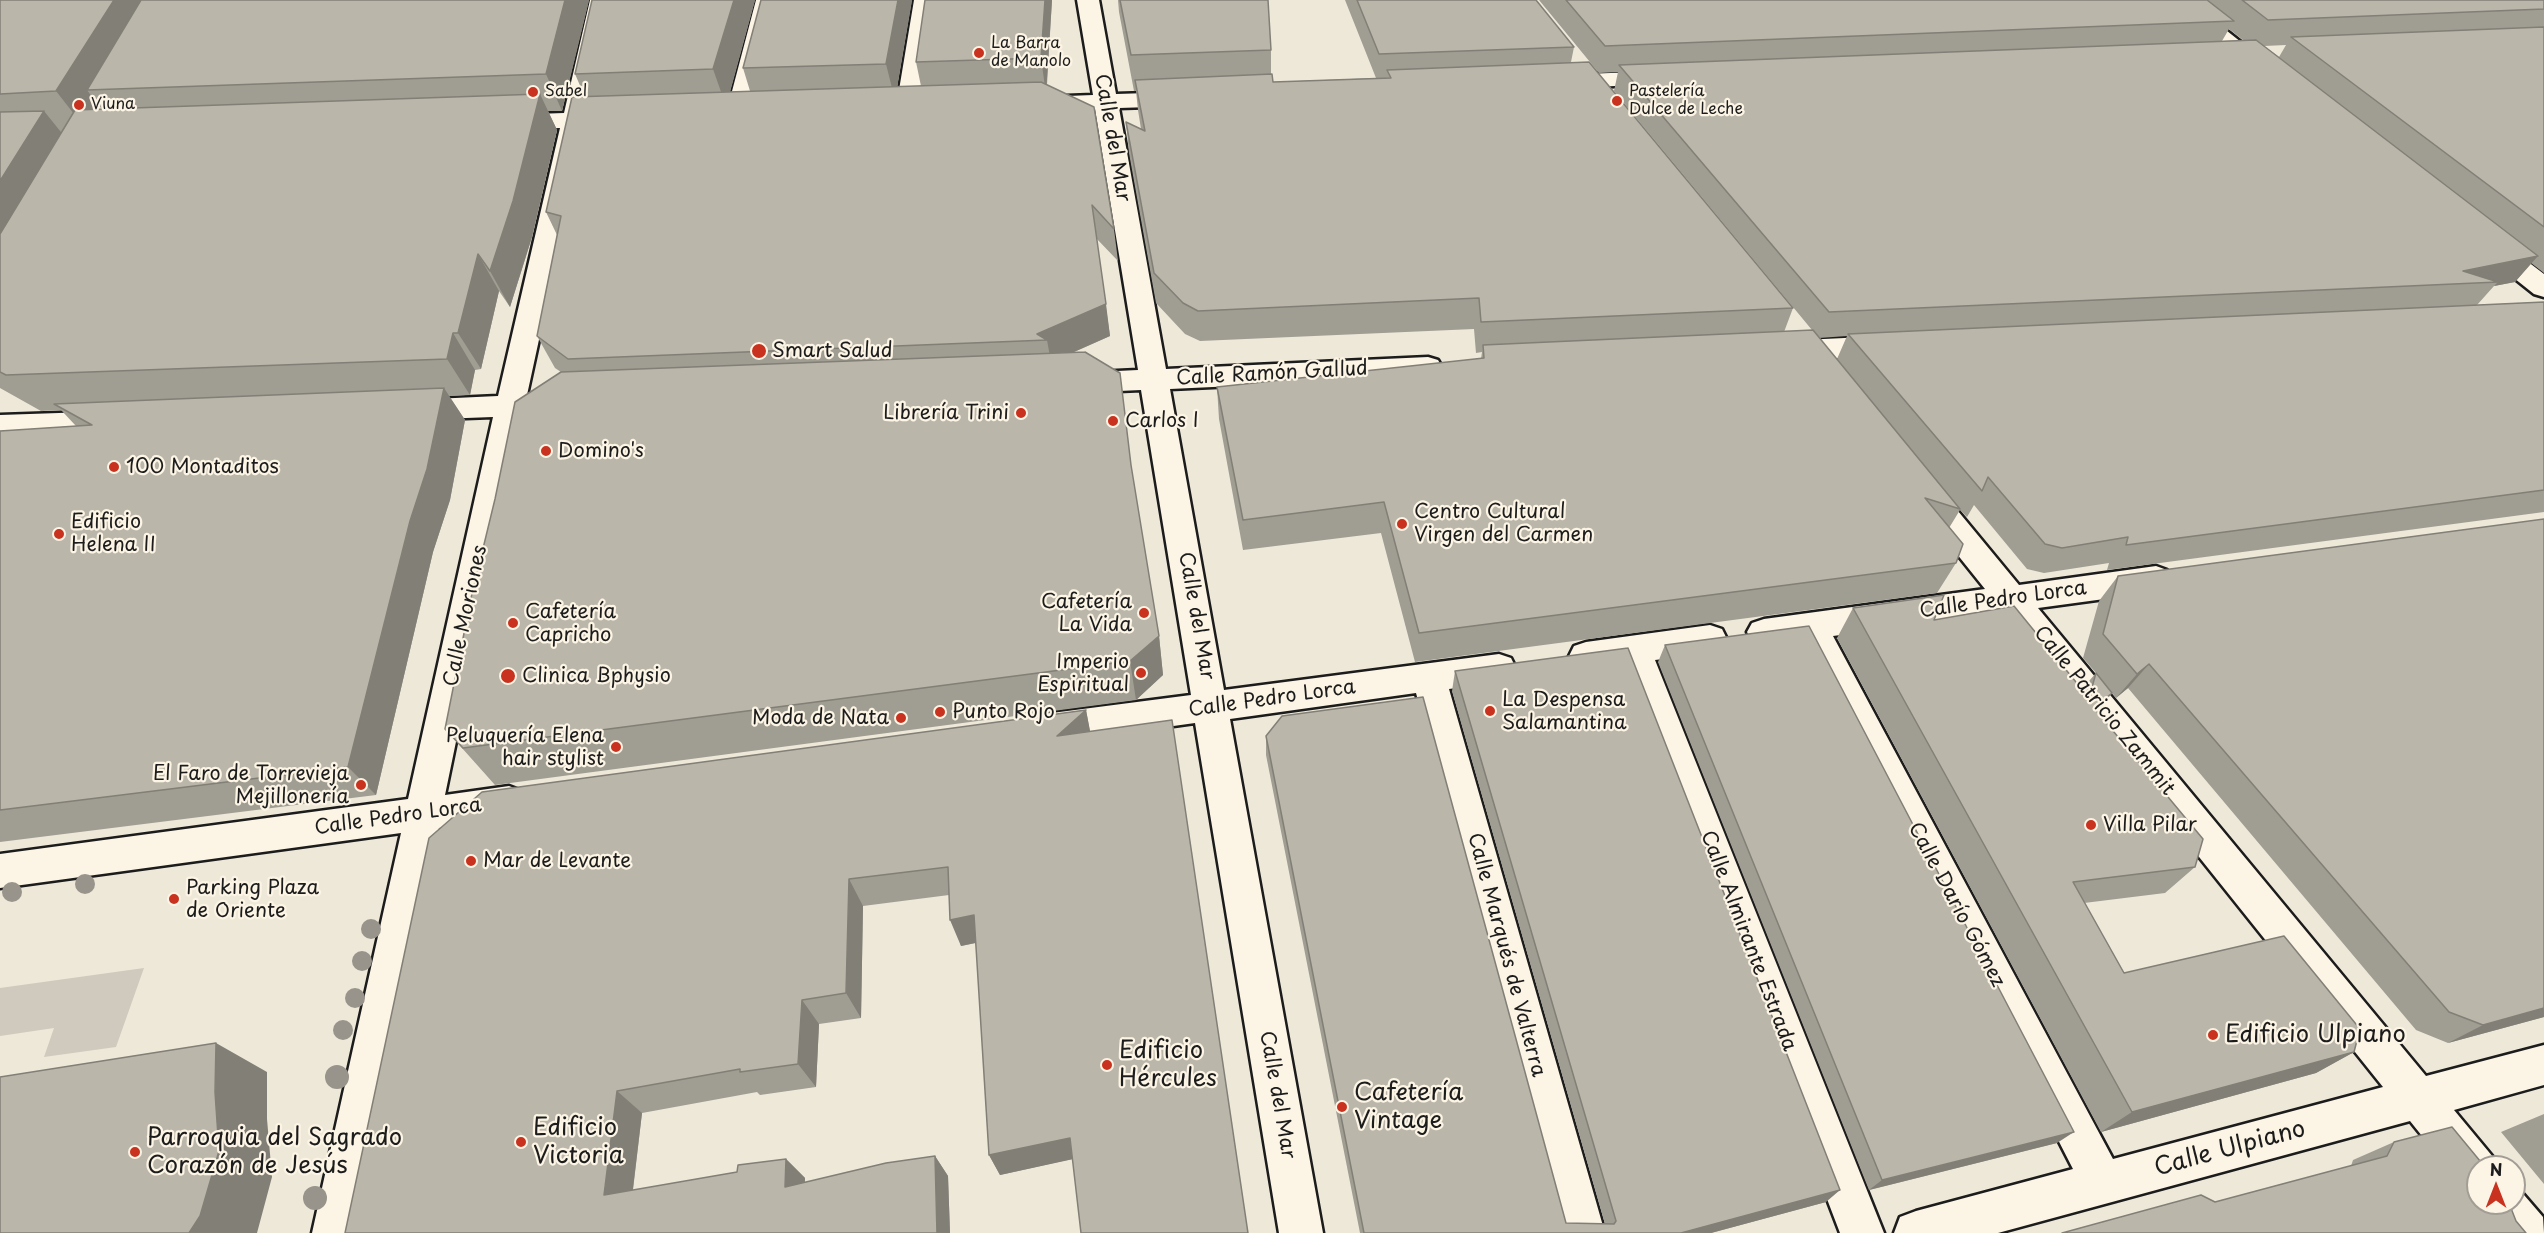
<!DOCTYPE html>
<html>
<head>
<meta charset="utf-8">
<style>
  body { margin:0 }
  #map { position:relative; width:2544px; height:1233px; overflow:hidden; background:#eee8d9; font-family:"Playpen Sans",sans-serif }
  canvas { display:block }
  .north { position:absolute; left:2466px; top:1155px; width:60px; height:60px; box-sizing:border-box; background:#fcf5e5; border:2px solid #a29e95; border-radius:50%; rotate:0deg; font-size:16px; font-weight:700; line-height:24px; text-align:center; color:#1c1c1c }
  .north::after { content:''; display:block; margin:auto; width:21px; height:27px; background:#c8321e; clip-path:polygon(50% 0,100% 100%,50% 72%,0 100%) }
</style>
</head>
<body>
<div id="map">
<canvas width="2544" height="1233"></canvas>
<div class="north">N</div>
</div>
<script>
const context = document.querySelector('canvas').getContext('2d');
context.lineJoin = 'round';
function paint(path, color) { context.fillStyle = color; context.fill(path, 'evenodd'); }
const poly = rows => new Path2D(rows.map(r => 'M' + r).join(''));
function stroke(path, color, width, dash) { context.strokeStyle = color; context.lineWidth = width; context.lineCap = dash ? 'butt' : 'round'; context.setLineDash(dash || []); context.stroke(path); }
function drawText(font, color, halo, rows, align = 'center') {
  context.font = font + ' "Playpen Sans",sans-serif'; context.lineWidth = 4.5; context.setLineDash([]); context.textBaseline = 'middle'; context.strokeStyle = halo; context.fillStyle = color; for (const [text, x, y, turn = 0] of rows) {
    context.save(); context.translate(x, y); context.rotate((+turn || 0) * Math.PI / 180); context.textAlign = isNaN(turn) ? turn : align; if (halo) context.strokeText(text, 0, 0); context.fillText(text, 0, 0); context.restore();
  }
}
const green = poly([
  [144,968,116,1047,44,1057,54,1028,0,1036,0,988]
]);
const minor = poly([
  [590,0,612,0,588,112,612,112,621,114,624,119,621,124,612,126,585,127,527,395,559,394,569,397,574,404,569,411,559,414,523,416,445,795,509,786,522,791,527,802,522,813,509,818,439,828,356,1233,312,1233,401,833,0,888,0,854,408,799,493,417,412,420,402,417,397,410,402,403,412,400,498,396,560,128,507,129,498,127,495,122,498,117,507,115,564,113,590,0],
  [756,0,778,0,750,114,746,119,738,121,730,119,726,114,756,0],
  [914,0,936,0,920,108,916,113,908,115,900,113,896,108,914,0],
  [1077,0,1099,0,1116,94,1181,92,1189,94,1193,99,1189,104,1181,106,1119,108,1166,369,1428,357,1438,360,1442,367,1438,374,1428,377,1170,389,1224,690,1499,654,1511,658,1516,668,1511,678,1499,682,1449,689,1605,1233,1561,1233,1416,693,1230,719,1323,1233,1279,1233,1195,723,1044,744,1032,739,1026,729,1032,719,1044,714,1191,695,1141,390,1075,393,1065,390,1061,383,1065,376,1075,373,1138,370,1095,109,1041,111,1033,109,1029,104,1033,99,1041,97,1093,95,1077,0],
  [2163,0,2188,0,2275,69,2271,74,2263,76,2255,74,2163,0],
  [1661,71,1669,73,1673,78,1669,83,1560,89,1552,87,1548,82,1552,77,1560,75,1661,71],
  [2489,237,2498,239,2544,274,2544,297,2534,294,2480,251,2476,245,2480,239,2489,237],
  [1886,336,1896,339,1900,346,1896,353,1886,356,1782,361,1772,358,1768,351,1772,344,1782,341,1886,336],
  [118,411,128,415,133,422,128,429,118,433,0,437,0,415,118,411],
  [1923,479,1934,482,2019,585,2156,566,2167,570,2172,579,2167,588,2156,592,2038,608,2426,1076,2544,1045,2544,1085,2454,1110,2493,1157,2497,1167,2478,1167,2478,1193,2463,1187,2410,1121,1998,1233,1894,1233,1900,1217,1916,1211,2073,1169,1802,640,1764,645,1752,641,1747,632,1752,623,1764,619,1985,589,1912,498,1908,490,1912,482,1923,479],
  [2004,613,2383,1087,2113,1159,1833,636,2004,613],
  [1710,625,1722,629,1727,639,1722,649,1710,653,1655,660,1884,1233,1840,1233,1623,665,1586,670,1574,666,1569,656,1574,646,1586,642,1710,625],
  [2514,1186,2518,1188,2543,1217,2544,1233,2499,1233,2488,1218,2481,1203,2514,1203,2514,1186]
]);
const trees = [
  [85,884,10],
  [12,892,10],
  [371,929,10],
  [362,961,10],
  [355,998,10],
  [343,1030,10],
  [337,1077,12],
  [315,1198,12]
];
const wall = poly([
  [0,0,589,0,562,111,548,111,557,130,532,237,510,307,499,291,481,369,475,370,470,395,449,396,465,420,450,500,433,552,376,795,0,842,0,431,76,426,61,410,41,411,0,388],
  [98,105,102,109,96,109],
  [592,0,755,0,730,92,750,91,743,68,761,0,912,0,897,87,921,86,916,62,925,0,1052,0,1047,85,1114,229,1118,261,1096,238,1110,336,1072,353,1131,465,1159,636,1163,675,1136,700,495,785,445,729,561,372,555,368,537,336,557,235,546,212,585,97,575,74],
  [1118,0,1207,0,1271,50,1271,74,1273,82,1376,78,1345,0,1536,0,1574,47,1571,62,1793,308,1784,332,1812,330,1614,91,1618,72,1599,73,1539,0,2544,0,2544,273,2531,263,2515,282,2494,286,2477,305,2544,302,2544,512,2107,570,2109,563,2044,573,2027,569,1974,505,1967,517,1960,510,1949,528,1956,563,1937,593,1415,662,1381,533,1243,550,1219,419,1217,387,1481,359,1482,352,1476,353,1474,329,1200,341,1185,334,1156,303,1129,153,1126,122,1141,129,1138,110,1136,91,1134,91,1119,12],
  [2229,29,2243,40,2222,41],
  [2286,45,2279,57,2264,46],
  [1847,336,1837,359,1819,338],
  [2118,576,2544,1017,2448,1043,2416,1030,2128,688,2116,698,2112,693,2097,711,2195,867,2165,893,2084,903,2124,973,2354,1052,2316,1073,2101,1132,1837,638,1853,608,1934,620,2082,689,2096,673,2083,658,2099,601],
  [1665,645,2057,1143,1869,1190,1658,662],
  [1455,671,1826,1202,1711,1233,1360,1233,1266,755,1266,736,1566,1223,1605,1224,1452,691],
  [1086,710,1090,732,1072,1159,1000,1175,989,1155,976,943,961,946,949,895,863,906,861,1018,819,1024,816,1087,760,1095,757,1092,642,1113,633,1190,737,1172,786,1159,805,1178,805,1183,935,1156,948,1176,950,1233,345,1233],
  [2544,1114,2544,1184,2501,1132],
  [2394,1142,2516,1221,2215,1202,2351,1166,2353,1160]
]);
const shadedWall = poly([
  [114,0,161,0,87,90,98,105,85,128,56,91],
  [565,0,589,0,562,111,546,74],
  [734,0,755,0,726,106,713,69],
  [898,0,912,0,895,100,886,64],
  [1045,0,1052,0,1046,94,1041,58],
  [540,94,557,130,532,237,510,307,490,271],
  [44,111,73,147,0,272,0,181],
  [478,254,499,291,481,369,458,333],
  [2538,256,2515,282,2494,286,2498,282,2463,271],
  [1106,304,1110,336,1051,362,1047,340,1037,334],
  [453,333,475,370,470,395,447,359],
  [444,388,465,420,450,500,433,552,376,795,348,767],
  [1159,636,1163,675,1136,700,1130,661],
  [2149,664,2128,688,2116,698,2137,674],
  [2112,693,2088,721,2094,708],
  [1086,710,1092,741,1057,736],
  [849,879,863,906,861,1018,846,993],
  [974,915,984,941,961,946,950,920],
  [802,1000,819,1024,816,1087,798,1064],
  [2544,1008,2544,1017,2448,1043,2483,1025],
  [216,1043,267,1072,267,1119,272,1177,257,1233,189,1233,215,1092],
  [2354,1052,2316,1073,2101,1132,2132,1112],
  [617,1091,642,1113,630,1213,604,1195],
  [2074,1132,2057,1143,1869,1190,1882,1180],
  [1070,1138,1078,1158,1000,1175,989,1155],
  [935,1156,948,1176,950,1233,937,1233],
  [786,1159,805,1178,804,1206,785,1187],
  [1840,1190,1826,1202,1711,1233,1681,1233]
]);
const building = poly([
  [0,0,114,0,56,91,0,94,0,0],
  [141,0,565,0,546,74,87,90,141,0],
  [592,0,734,0,713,69,575,74,592,0],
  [761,0,898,0,886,64,743,68,761,0],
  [925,0,1045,0,1041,58,916,62,925,0],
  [1120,0,1268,0,1271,50,1131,55,1120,0],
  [1357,0,1536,0,1574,47,1379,54,1357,0],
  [1566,0,2207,0,2234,21,1605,46,1566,0],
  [2242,0,2544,0,2544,9,2268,20,2242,0],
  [2544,27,2544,227,2291,37,2544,27],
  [2256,40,2538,256,2463,271,2498,282,1829,312,1619,65,2256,40],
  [1589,62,1793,308,1481,322,1479,298,1198,311,1183,303,1154,273,1126,122,1145,131,1135,80,1272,74,1273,82,1391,78,1387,70,1589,62],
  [1041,82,1094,107,1114,229,1092,205,1106,304,1037,334,1047,340,568,359,537,336,561,216,546,212,572,97,1041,82],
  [540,94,513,201,490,271,478,254,458,333,453,333,447,359,6,375,0,372,0,234,75,110,540,94],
  [44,111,0,181,0,112,44,111],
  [2544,302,2544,490,2126,545,2128,537,2062,548,2045,544,1988,477,1982,491,1848,334,2544,302],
  [1813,330,1960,509,1925,498,1963,544,1956,563,1419,633,1384,502,1243,520,1217,387,1484,358,1483,345,1813,330],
  [1085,352,1120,373,1131,465,1159,636,1130,661,463,748,445,729,471,598,495,499,515,402,561,372,1085,352],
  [444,388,427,469,410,521,348,767,0,810,0,431,92,425,54,404,444,388],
  [2544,519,2544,1008,2483,1025,2449,1012,2149,664,2137,674,2103,634,2118,576,2544,519],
  [1944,595,1934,620,2014,606,2089,698,2096,673,2112,693,2094,708,2203,839,2195,867,2073,882,2124,973,2284,936,2360,1029,2354,1052,2132,1112,1853,608,1944,595],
  [1809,626,2074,1132,1882,1180,1665,645,1809,626],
  [1628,648,1840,1190,1681,1233,1364,1233,1266,736,1282,716,1423,697,1566,1223,1614,1224,1616,1221,1455,671,1628,648],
  [1086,710,1057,736,1172,720,1248,1233,1081,1233,1070,1138,989,1155,974,915,950,920,948,867,849,879,846,993,802,1000,798,1064,740,1072,740,1069,617,1091,604,1195,737,1172,738,1165,786,1159,785,1187,886,1163,935,1156,937,1233,345,1233,429,838,482,792,1086,710],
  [216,1043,215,1092,219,1151,200,1216,189,1233,0,1233,0,1077,216,1043],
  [2452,1127,2485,1167,2478,1167,2478,1203,2509,1203,2516,1221,2526,1233,2062,1233,2201,1195,2215,1202,2387,1156,2394,1142,2452,1127]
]);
const markers = [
  [979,53,6,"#c8321e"],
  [533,92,6,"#c8321e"],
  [1617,101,6,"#c8321e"],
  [79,105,6,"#c8321e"],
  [759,351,8,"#c8321e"],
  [1021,413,6,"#c8321e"],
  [1113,421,6,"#c8321e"],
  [546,451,6,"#c8321e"],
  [114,467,6,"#c8321e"],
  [1402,524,6,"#c8321e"],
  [59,534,6,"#c8321e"],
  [1144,613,6,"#c8321e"],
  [513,623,6,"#c8321e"],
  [1141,673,6,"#c8321e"],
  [508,676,8,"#c8321e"],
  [1490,711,6,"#c8321e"],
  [940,712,6,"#c8321e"],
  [901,718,6,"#c8321e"],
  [616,747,6,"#c8321e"],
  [361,785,6,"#c8321e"],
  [2091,825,6,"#c8321e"],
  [471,861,6,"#c8321e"],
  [174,899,6,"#c8321e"],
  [2213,1035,6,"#c8321e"],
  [1107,1065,6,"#c8321e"],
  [1342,1107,6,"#c8321e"],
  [521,1142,6,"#c8321e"],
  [135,1152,6,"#c8321e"]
];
const farPoinames = [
  ["La Barra",991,44],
  ["de Manolo",991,62],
  ["Sabel",545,92],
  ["Pastelería",1629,92],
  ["Dulce de Leche",1629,110],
  ["Viuna",91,105]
];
const streetNames = [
  ["Calle del Mar",1112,138,80],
  ["Calle Ramón Gallud",1272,374,-3],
  ["Calle Pedro Lorca",2003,600,-8],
  ["Calle Moriones",466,616,-78],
  ["Calle del Mar",1196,616,80],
  ["Calle Pedro Lorca",1272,699,-8],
  ["Calle Patricio Zammit",2104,711,51],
  ["Calle Pedro Lorca",398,817,-8],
  ["Calle Darío Gómez",1956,905,62],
  ["Calle Almirante Estrada",1748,941,69],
  ["Calle Marqués de Valterra",1506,955,75],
  ["Calle del Mar",1277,1095,80]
];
const poiNames = [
  ["Smart Salud",772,351],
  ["Librería Trini",1009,413,"right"],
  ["Carlos I",1125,421],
  ["Domino's",558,451],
  ["100 Montaditos",126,467],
  ["Centro Cultural",1414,512],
  ["Virgen del Carmen",1414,535],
  ["Edificio",71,522],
  ["Helena II",71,545],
  ["Cafetería",1132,602,"right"],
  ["La Vida",1132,625,"right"],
  ["Cafetería",525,612],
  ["Capricho",525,635],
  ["Imperio",1129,662,"right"],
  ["Espiritual",1129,685,"right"],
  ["Clinica Bphysio",522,676],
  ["La Despensa",1502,700],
  ["Salamantina",1502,723],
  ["Punto Rojo",952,712],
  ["Moda de Nata",889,718,"right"],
  ["Peluquería Elena",604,736,"right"],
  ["hair stylist",604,759,"right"],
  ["El Faro de Torrevieja",349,774,"right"],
  ["Mejillonería",349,797,"right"],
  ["Villa Pilar",2103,825],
  ["Mar de Levante",483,861],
  ["Parking Plaza",186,888],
  ["de Oriente",186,911]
];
const nearPoinames = [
  ["Edificio Ulpiano",2225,1035],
  ["Edificio",1119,1051],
  ["Hércules",1119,1079],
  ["Cafetería",1354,1093],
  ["Vintage",1354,1121],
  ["Edificio",533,1128],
  ["Victoria",533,1156],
  ["Parroquia del Sagrado",147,1138],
  ["Corazón de Jesús",147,1166]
];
const nearStreetnames = [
  ["Calle Ulpiano",2230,1149,-15]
];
paint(green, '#cfcabd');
stroke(minor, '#1c1c1c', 5);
paint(minor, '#fcf5e5');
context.fillStyle = '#98948b';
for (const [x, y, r] of trees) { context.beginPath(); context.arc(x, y, r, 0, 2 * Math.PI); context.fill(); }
paint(wall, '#a09d92');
paint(shadedWall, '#827f77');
paint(building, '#bab6aa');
stroke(building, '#827f77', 1.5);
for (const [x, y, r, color] of markers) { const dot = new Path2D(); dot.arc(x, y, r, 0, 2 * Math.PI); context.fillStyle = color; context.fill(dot); stroke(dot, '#fcf5e5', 2); }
drawText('16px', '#1c1c1c', '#fcf5e5', farPoinames, 'left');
drawText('20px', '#1c1c1c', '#fcf5e5', streetNames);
drawText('20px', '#1c1c1c', '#fcf5e5', poiNames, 'left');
drawText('24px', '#1c1c1c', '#fcf5e5', nearPoinames, 'left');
drawText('24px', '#1c1c1c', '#fcf5e5', nearStreetnames);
</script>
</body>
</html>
